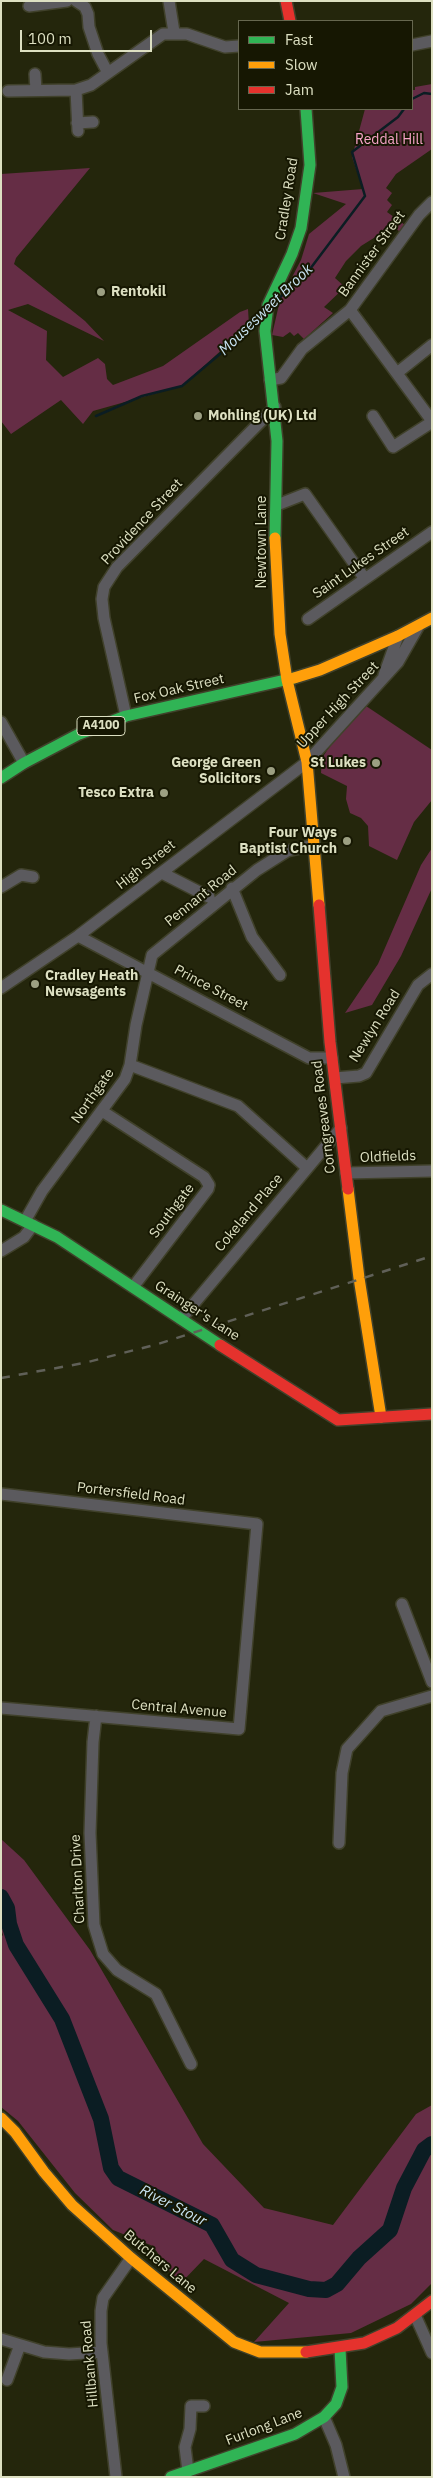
<!DOCTYPE html>
<html>
<head>
<meta charset="utf-8">
<style>
  body { margin:0 }
  #map { position:relative; width:433px; height:2478px; overflow:hidden; background:#24260c; font-family:"IBM Plex Sans",sans-serif }
  canvas { display:block }
  .frame { position:absolute; inset:0; border:2px solid #dde0c2; pointer-events:none }
  .legend { position:absolute; left:238px; top:20px; width:175px; height:90px; box-sizing:border-box; background:#161702; border:1px solid #66674f; margin:0; padding:6px 9px; list-style:none; font-size:15px; color:#dde0c2 }
  .legend li { display:flex; align-items:center; gap:10px; height:25px }
  .legend b { width:25px; border:1px solid #66674f }
  .scale { position:absolute; left:20px; top:30px; width:132px; height:22px; box-sizing:border-box; border:2px solid #dde0c2; border-top:0; padding-left:6px; font-size:15px; line-height:18px; white-space:nowrap; color:#dde0c2; -webkit-text-stroke:4px #161702; paint-order:stroke }
</style>
</head>
<body>
<div id="map">
<canvas width="433" height="2478"></canvas>
<div class="frame"></div>
<ul class="legend">
<li><b style="height:6px;background:#30b455"></b>Fast</li>
<li><b style="height:6px;background:#ff9f0a"></b>Slow</li>
<li><b style="height:6px;background:#e5322d"></b>Jam</li>
</ul>
<div class="scale">100 m</div>
</div>
<script>
const context = document.querySelector('canvas').getContext('2d');
context.lineJoin = 'round';
function paint(path, color) { context.fillStyle = color; context.fill(path, 'evenodd'); }
const poly = rows => new Path2D(rows.map(r => 'M' + r).join(''));
function stroke(path, color, width, dash) { context.strokeStyle = color; context.lineWidth = width; context.lineCap = dash ? 'butt' : 'round'; context.setLineDash(dash || []); context.stroke(path); }
function drawText(font, color, halo, rows, align = 'center') {
  context.font = font + ' "IBM Plex Sans",sans-serif'; context.lineWidth = 4; context.setLineDash([]); context.textBaseline = 'middle'; context.strokeStyle = halo; context.fillStyle = color; for (const [text, x, y, turn = 0] of rows) {
    context.save(); context.translate(x, y); context.rotate((+turn || 0) * Math.PI / 180); context.textAlign = isNaN(turn) ? turn : align; if (halo) context.strokeText(text, 0, 0); context.fillText(text, 0, 0); context.restore();
  }
}
const green = poly([
  [432,84,432,149,396,174,386,188,392,193,387,200,392,205,387,212,405,225,400,232,393,226,361,246,346,261,335,278,345,287,324,307,333,313,304,339,298,333,294,336,290,332,283,337,272,335,280,300,301,260,309,234,346,204,313,193,363,189,352,157,365,109,412,109,412,90,415,90,415,87],
  [90,168,16,258,14,264,85,321,104,341,28,304,8,310,47,331,46,360,63,377,98,358,105,364,107,379,113,385,163,366,240,312,248,309,249,325,182,386,93,411,83,424,61,400,11,434,1,421,1,174],
  [366,706,432,750,432,800,414,822,397,860,369,846,368,826,361,818,350,813,346,799,347,786,321,773,322,758,334,740],
  [432,848,432,888,401,956,372,1005,345,1013,378,964,421,865],
  [1,1839,24,1860,90,1950,203,2144,264,2208,333,2225,416,2114,432,2105,432,2283,411,2304,351,2333,254,2342,289,2303,204,2259,179,2285,153,2246,113,2230,75,2193,18,2121,1,2107,1,1937,3,1935,1,1929]
]);
const stream = poly([
  [412,99,424,93,432,94],
  [277,300,310,269,365,196,352,152,398,117,404,109],
  [96,416,142,396,182,386,233,343,261,314]
]);
const river = poly([
  [1,1897,7,1908,9,1924,16,1945,62,2019,101,2119,111,2168,118,2178,212,2225,232,2260,256,2275,309,2289,326,2290,337,2284,359,2258,390,2230,404,2188,424,2150,432,2144]
]);
const street = poly([
  [76,1,85,7,88,14,89,27,98,54,108,73],
  [169,1,174,32],
  [29,6,67,1],
  [412,45,432,41],
  [35,74,36,90],
  [76,90,78,131],
  [8,91,76,90,91,85,163,34,187,34,225,47,239,46],
  [77,123,93,122],
  [350,310,432,421],
  [397,373,432,345],
  [270,380,281,378,302,349,350,310,419,215,432,202],
  [373,416,393,447,432,422],
  [277,505,305,494,365,579],
  [308,619,432,532],
  [384,675,398,636],
  [126,716,104,618,102,599,104,587,117,567,275,407],
  [1,722,24,763],
  [162,873,209,897],
  [1,887,21,875,33,877],
  [232,888,252,937,280,975],
  [78,936,309,1058,332,1058],
  [1,988,78,936,307,762,398,662,418,627],
  [130,1065,238,1106,306,1167],
  [335,1078,359,1076,366,1073,418,985,432,974],
  [102,1111,204,1177,209,1185,208,1189,133,1287],
  [346,1173,432,1171],
  [25,1221,42,1191,125,1079,130,1065,136,1025,152,955,257,870,287,851,314,845],
  [1,1251,24,1237,33,1225],
  [181,1319,341,1128],
  [1,1494,257,1524,239,1729,1,1708],
  [402,1604,432,1682],
  [96,1716,93,1742,90,1833,94,1925,103,1954,117,1970,156,1994,191,2064],
  [339,1843,342,1773,347,1749,381,1711,432,1696],
  [415,2315,432,2353],
  [1,2339,44,2352,69,2354,102,2352],
  [7,2380,20,2345],
  [324,2417,336,2445,344,2477],
  [188,2471,185,2447,190,2429,191,2406,204,2406],
  [116,2477,101,2343,101,2311,103,2298,131,2258]
]);
const fast = poly([
  [275,538,277,441,265,331,268,305,292,254,301,228,310,165,306,109],
  [1,778,24,763,79,734,126,716,294,678],
  [1,1210,57,1237,220,1345],
  [171,2477,295,2434,324,2417,336,2404,342,2387,340,2349]
]);
const slow = poly([
  [275,538,280,634,287,680,307,762,319,905],
  [294,678,320,670,398,636,432,618],
  [348,1189,359,1278,381,1417],
  [1,2118,15,2132,44,2172,72,2205,131,2258,234,2342,260,2352,306,2352]
]);
const jam = poly([
  [286,1,290,21],
  [319,905,330,1042,348,1189],
  [220,1345,338,1420,432,1414],
  [306,2352,364,2343,397,2328,432,2301]
]);
const rail = poly([
  [1,1378,84,1363,158,1344,432,1256]
]);
const markers = [
  [101,292,5,"#9c9f82"],
  [198,416,5,"#9c9f82"],
  [376,763,5,"#9c9f82"],
  [271,771,5,"#9c9f82"],
  [164,793,5,"#9c9f82"],
  [347,841,5,"#9c9f82"],
  [35,984,5,"#9c9f82"]
];
const shields = [
  [101,726,48]
];
const shieldNames = [
  ["A4100",101,726]
];
const parkNames = [
  ["Reddal Hill",389,140]
];
const streetNames = [
  ["Cradley Road",287,199,-81],
  ["Bannister Street",372,254,-54],
  ["Providence Street",142,522,-47],
  ["Newtown Lane",262,542,-90],
  ["Saint Lukes Street",361,563,-35],
  ["Fox Oak Street",179,689,-13],
  ["Upper High Street",338,705,-47],
  ["High Street",146,865,-38],
  ["Pennant Road",201,896,-39],
  ["Prince Street",211,988,28],
  ["Newlyn Road",375,1026,-58],
  ["Northgate",93,1096,-55],
  ["Corngreaves Road",324,1117,-97],
  ["Oldfields",388,1157,-2],
  ["Southgate",172,1211,-53],
  ["Cokeland Place",249,1213,-50],
  ["Grainger's Lane",197,1311,33],
  ["Portersfield Road",131,1494,7],
  ["Central Avenue",179,1709,5],
  ["Charlton Drive",78,1879,-93],
  ["Butchers Lane",160,2262,40],
  ["Hillbank Road",90,2364,-95],
  ["Furlong Lane",264,2427,-21]
];
const poiNames = [
  ["Rentokil",111,292,"left"],
  ["Mohling (UK) Ltd",208,416,"left"],
  ["George Green",261,763],
  ["Solicitors",261,779],
  ["St Lukes",366,763],
  ["Tesco Extra",154,793],
  ["Four Ways",337,833],
  ["Baptist Church",337,849],
  ["Cradley Heath",45,976,"left"],
  ["Newsagents",45,992,"left"]
];
const waterNames = [
  ["Mousesweet Brook",266,310,-44],
  ["River Stour",173,2206,27]
];
paint(green, '#652d45');
stroke(stream, '#0b1d23', 2.5);
stroke(river, '#0b1d23', 16);
stroke(street, '#40412b', 14);
stroke(fast, '#40412b', 14);
stroke(slow, '#40412b', 14);
stroke(jam, '#40412b', 14);
stroke(street, '#5b5a5e', 11);
stroke(fast, '#30b455', 11);
stroke(slow, '#ff9f0a', 11);
stroke(jam, '#e5322d', 11);
stroke(rail, '#606058', 2.5, [9, 9]);
for (const [x, y, r, color] of markers) { const dot = new Path2D(); dot.arc(x, y, r, 0, 2 * Math.PI); context.fillStyle = color; context.fill(dot); stroke(dot, '#161702', 2); }
for (const [x, y, w] of shields) { const box = new Path2D(); box.roundRect(x - w / 2, y - 9.5, w, 19, 4); context.fillStyle = '#161702'; context.fill(box); stroke(box, '#dde0c2', 1); }
drawText('bold 12px', '#dde0c2', null, shieldNames);
drawText('14px', '#f8a4c9', '#161702', parkNames);
drawText('14px', '#dde0c2', '#161702', streetNames);
drawText('bold 14px', '#dde0c2', '#161702', poiNames, 'right');
drawText('italic 15px', '#c9e5f4', '#161702', waterNames);
</script>
</body>
</html>
